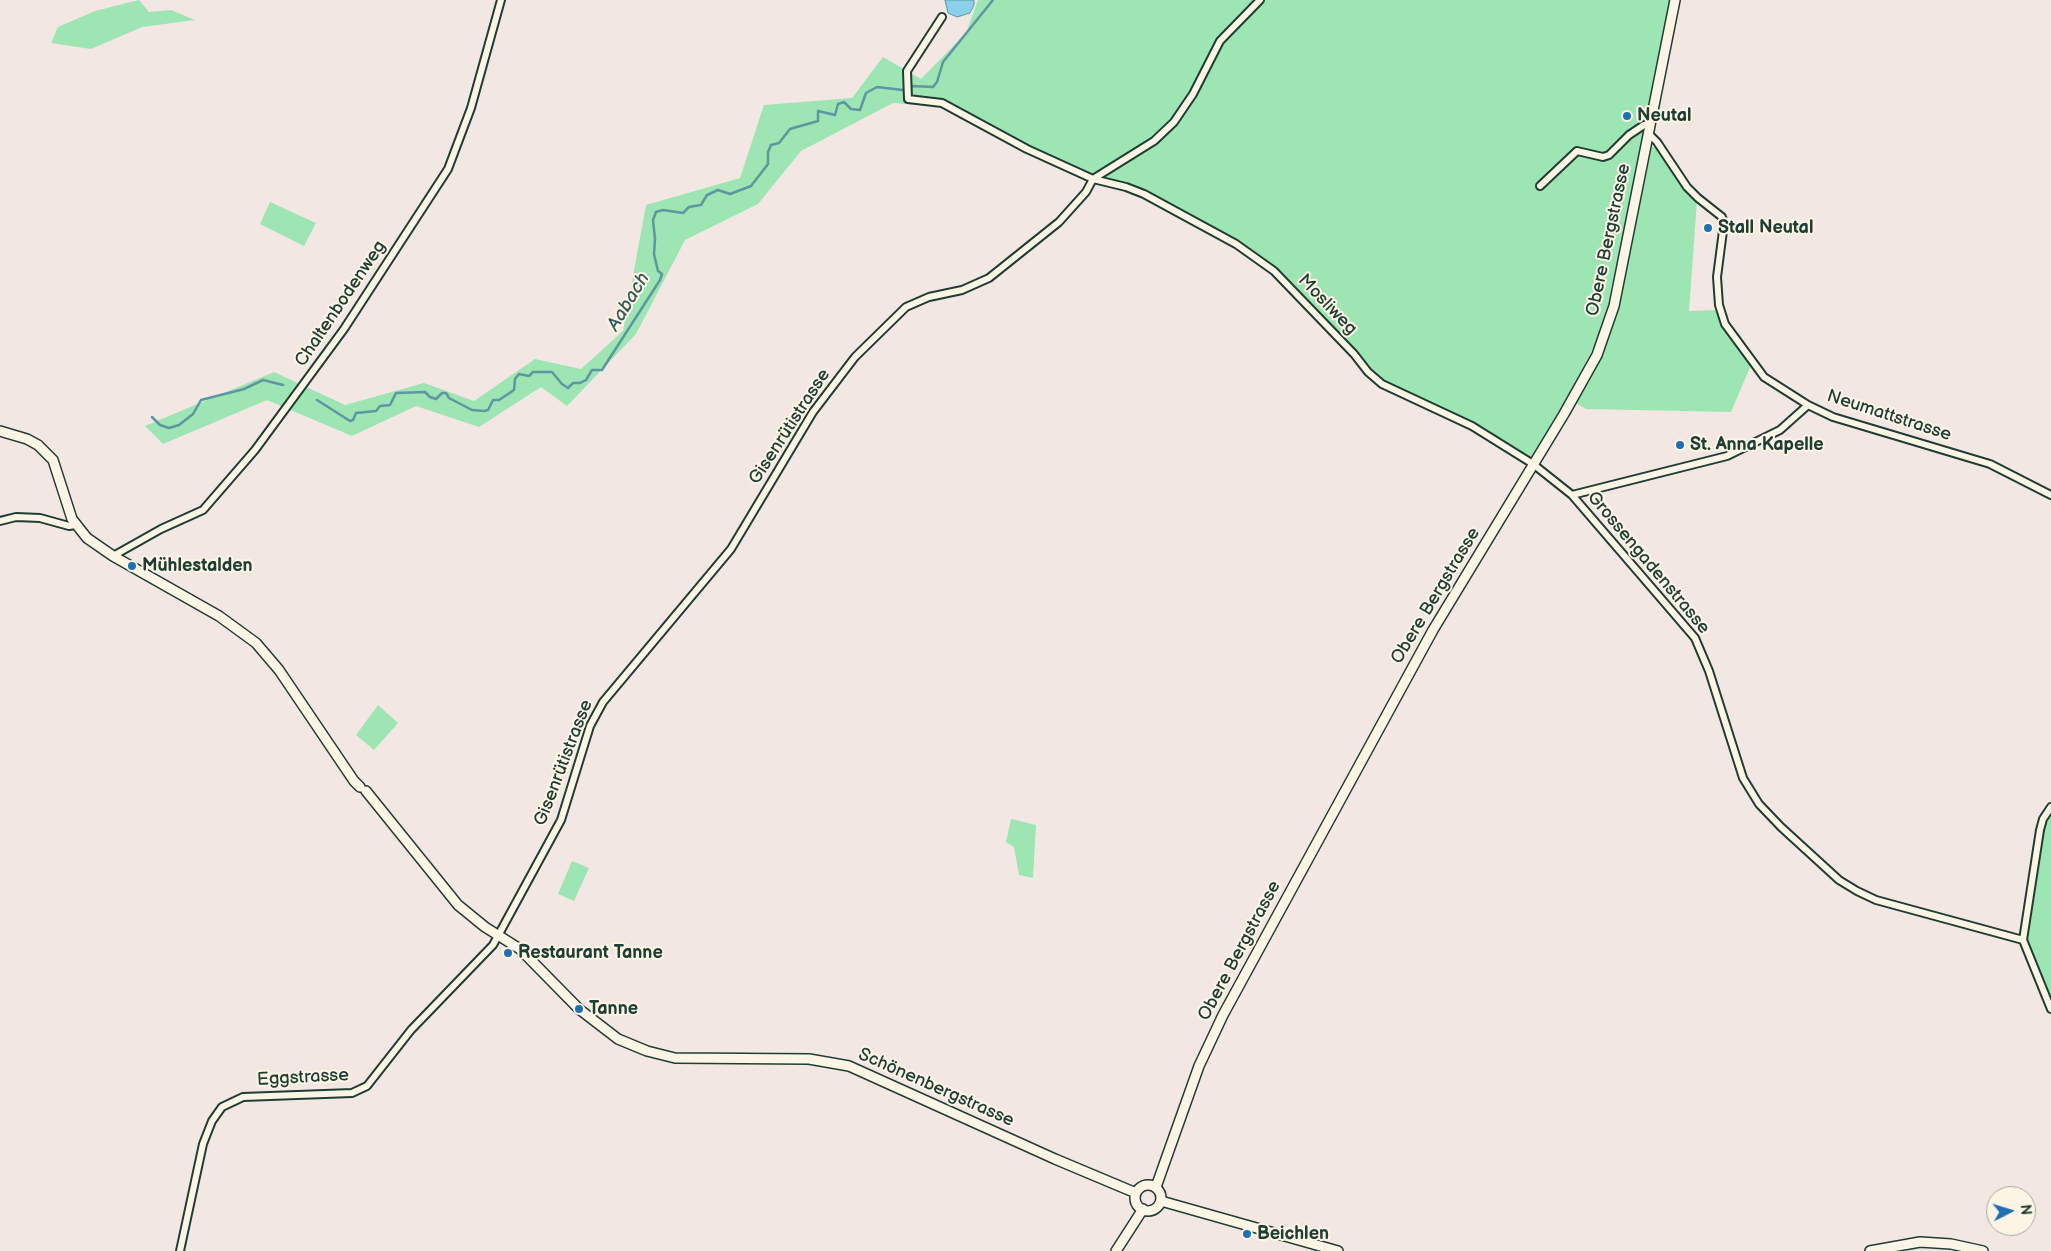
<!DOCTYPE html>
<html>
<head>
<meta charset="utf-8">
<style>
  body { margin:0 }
  #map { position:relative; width:2051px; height:1251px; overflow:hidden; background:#f3e7e3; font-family:"Balsamiq Sans",sans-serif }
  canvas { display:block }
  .north { position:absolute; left:1986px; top:1186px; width:50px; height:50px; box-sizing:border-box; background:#fcf5e5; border:1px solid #a4ab9e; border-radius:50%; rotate:85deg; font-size:14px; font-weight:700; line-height:20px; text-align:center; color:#1f3d34 }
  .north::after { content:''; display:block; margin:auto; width:18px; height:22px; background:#1f6fb2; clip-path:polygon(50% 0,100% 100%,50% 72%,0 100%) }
</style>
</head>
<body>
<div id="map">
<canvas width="2051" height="1251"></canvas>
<div class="north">N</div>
</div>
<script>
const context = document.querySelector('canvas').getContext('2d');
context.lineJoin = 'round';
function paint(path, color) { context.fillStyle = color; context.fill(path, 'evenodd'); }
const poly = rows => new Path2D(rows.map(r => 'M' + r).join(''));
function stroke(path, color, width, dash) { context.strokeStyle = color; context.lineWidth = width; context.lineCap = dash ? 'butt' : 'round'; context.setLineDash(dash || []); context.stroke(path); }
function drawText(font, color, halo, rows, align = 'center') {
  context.font = font + ' "Balsamiq Sans",sans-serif'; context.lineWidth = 4; context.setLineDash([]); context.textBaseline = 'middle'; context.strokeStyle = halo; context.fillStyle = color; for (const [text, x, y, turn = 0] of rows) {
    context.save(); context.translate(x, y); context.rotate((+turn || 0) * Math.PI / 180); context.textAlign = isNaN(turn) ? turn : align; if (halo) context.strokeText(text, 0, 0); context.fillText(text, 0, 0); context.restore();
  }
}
const green = poly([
  [139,0,149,12,171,10,195,20,142,27,91,49,51,43,58,27,95,11],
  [978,0,1675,0,1602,331,1533,464,1382,384,1274,271,1236,243,1144,194,1093,179,949,107,893,103,801,151,758,204,685,240,636,334,567,406,541,387,479,427,416,406,352,436,267,400,163,444,145,426,274,372,345,405,424,383,474,401,535,359,581,369,623,331,646,205,740,178,764,105,852,98,883,57,921,79,966,33],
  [1652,147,1657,147,1697,200,1689,311,1716,310,1726,334,1751,365,1731,412,1586,409,1576,403,1597,367,1616,316],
  [270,202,316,223,304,246,260,224],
  [378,705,398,723,374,750,356,735],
  [2051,807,2051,1004,2023,940,2040,830],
  [1011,819,1036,825,1033,878,1019,875,1014,847,1006,842],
  [572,861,589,868,574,901,558,894]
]);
const water = poly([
  [945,0,974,0,974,5,970,13,957,17,948,13,945,0]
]);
const stream = poly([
  [317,400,350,421,353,420,356,413,376,411,380,406,390,405,396,393,425,392,430,397,436,399,442,393,446,393,449,398,472,410,484,411,488,410,493,400,499,400,514,390,515,379,519,374,529,376,533,372,552,372,562,384,568,388,573,383,580,383,586,380,592,370,602,370,660,280,662,274,658,271,654,254,655,239,653,220,656,212,663,210,683,213,689,207,701,205,707,195,718,190,730,194,751,186,768,164,768,152,771,145,779,143,790,129,818,121,818,111,835,115,838,104,844,102,851,109,860,110,866,93,877,87,903,90,912,86,933,87,937,82,943,62,993,0],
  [152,417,160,425,169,428,179,425,193,414,201,400,244,389,263,380,283,385]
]);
const minor = poly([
  [942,17,907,71,908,99,942,103,1027,149,1093,179,1126,187,1144,194,1236,244,1274,271,1354,354,1368,372,1382,384,1472,426,1533,464,1572,495,1695,638,1709,671,1743,778,1759,804,1781,827,1839,880,1857,891,1876,900,2023,940],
  [1649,134,1657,142,1687,187,1698,198,1722,217,1724,223,1717,277,1719,305,1725,324,1764,377,1808,405,1833,417,1990,464,2051,495],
  [1540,186,1577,151,1603,157,1609,155,1629,135,1644,125,1650,124],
  [1572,495,1727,456,1780,430,1808,405],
  [0,521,16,517,40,518,69,526,75,525],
  [113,556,161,529,203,510,255,450,344,329,448,169,471,108,501,0],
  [2051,807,2043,819,2040,830,2023,940,2051,1009],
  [180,1251,203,1144,212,1121,222,1107,243,1097,352,1093,367,1086,411,1030,493,945,561,820,590,726,603,702,731,549,813,412,855,357,906,307,929,297,962,290,989,278,1059,222,1086,192,1093,179,1154,141,1174,122,1193,94,1220,41,1260,0]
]);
const tertiary = poly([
  [0,431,27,439,38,445,53,460,72,519,87,538,113,556,219,616,256,643,279,670,354,781,360,787],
  [366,791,458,905,485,927,520,949,579,1009,618,1039,647,1051,675,1058,809,1059,849,1066,1055,1159,1136,1193],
  '1135 1198a13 13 0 1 1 26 0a13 13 0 1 1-26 0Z',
  [1161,1201,1338,1251],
  [1116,1251,1143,1209],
  [1870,1251,1920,1242,1951,1244,1983,1251]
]);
const secondary = poly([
  [1156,1187,1199,1066,1223,1015,1433,630,1564,414,1597,355,1614,306,1675,0]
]);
const markers = [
  [1627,116,5,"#1f6fb2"],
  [1708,228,5,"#1f6fb2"],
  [1680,445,5,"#1f6fb2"],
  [132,566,5,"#1f6fb2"],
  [508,953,5,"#1f6fb2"],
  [579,1009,5,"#1f6fb2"],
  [1247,1234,5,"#1f6fb2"]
];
const poiNames = [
  ["Neutal",1637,116],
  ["Stall Neutal",1718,228],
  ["St. Anna Kapelle",1690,445],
  ["Mühlestalden",142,566],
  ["Restaurant Tanne",518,953],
  ["Tanne",589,1009],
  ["Beichlen",1257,1234]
];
const streetNames = [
  ["Obere Bergstrasse",1609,240,-78],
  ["Chaltenbodenweg",341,304,-56],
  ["Mosliweg",1327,305,46],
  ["Neumattstrasse",1889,416,18],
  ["Gisenrütistrasse",790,427,-57],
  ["Grossengadenstrasse",1648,563,50],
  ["Obere Bergstrasse",1436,596,-59],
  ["Gisenrütistrasse",564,763,-69],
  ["Obere Bergstrasse",1240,951,-62],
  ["Eggstrasse",303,1078,-3],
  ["Schönenbergstrasse",936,1088,24]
];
const waterNames = [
  ["Aabach",629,302,-59]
];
paint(green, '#9de5b3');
paint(water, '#88d1e9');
stroke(water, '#5e96a1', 1);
stroke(stream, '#5e96a1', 2.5);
stroke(minor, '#1f3d34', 10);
stroke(tertiary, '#1f3d34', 12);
stroke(secondary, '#1f3d34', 12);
stroke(minor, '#fcf5e5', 6);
stroke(tertiary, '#fcf5e5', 9);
stroke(secondary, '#fcf5e5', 9);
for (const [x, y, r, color] of markers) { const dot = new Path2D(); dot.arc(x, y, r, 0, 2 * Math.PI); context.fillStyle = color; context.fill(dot); stroke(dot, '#fcf5e5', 2); }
drawText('bold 18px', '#1f3d34', '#fcf5e5', poiNames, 'left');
drawText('18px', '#1f3d34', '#fcf5e5', streetNames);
drawText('italic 19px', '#345b58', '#fcf5e5', waterNames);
</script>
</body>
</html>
